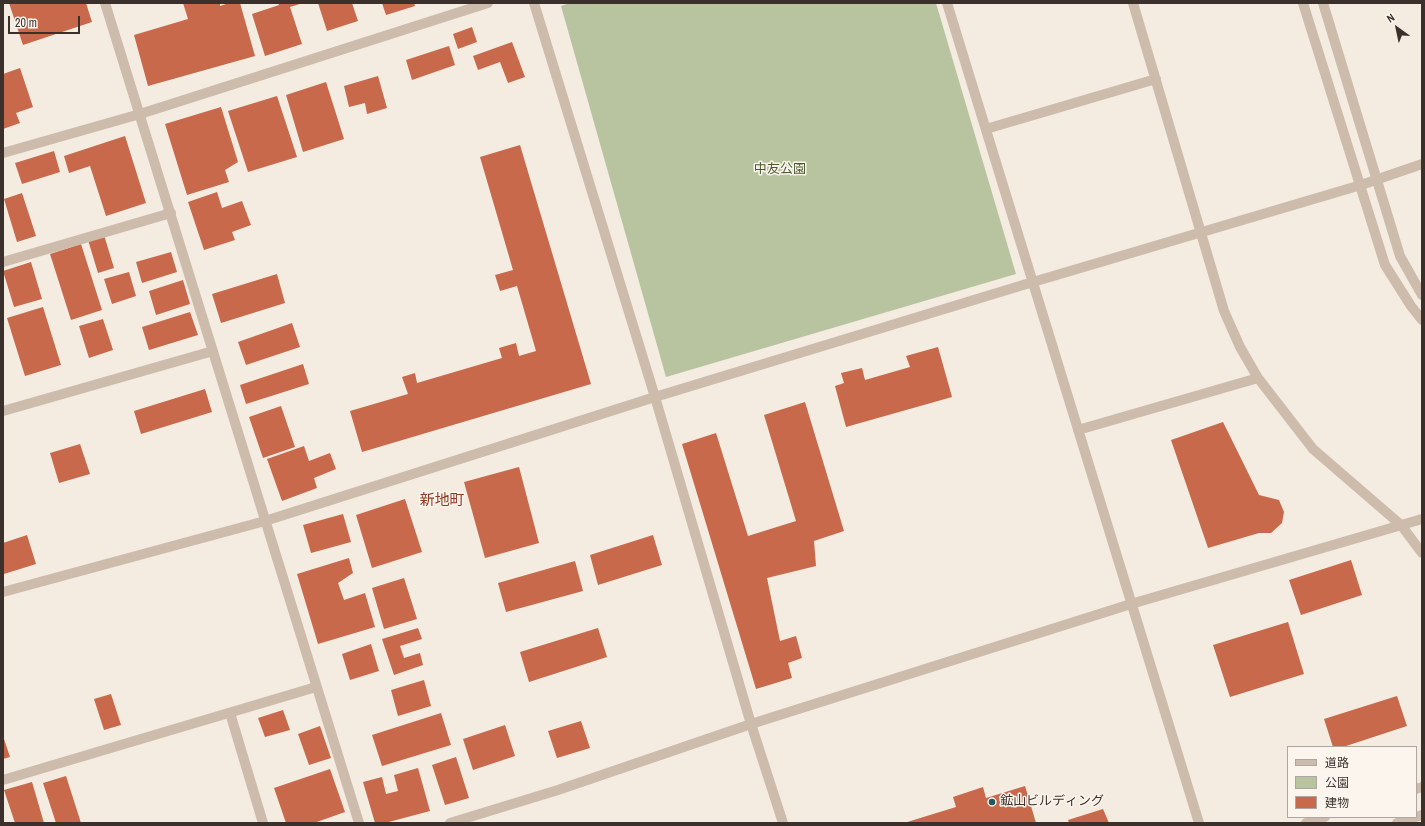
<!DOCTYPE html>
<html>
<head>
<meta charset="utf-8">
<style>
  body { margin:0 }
  #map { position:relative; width:1425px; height:826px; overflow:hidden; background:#f4ebe1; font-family:"Archivo Narrow","Noto Sans JP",sans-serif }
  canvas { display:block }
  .frame { position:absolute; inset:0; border:4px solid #3b302b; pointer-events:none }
  .legend { position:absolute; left:1287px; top:746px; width:130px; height:72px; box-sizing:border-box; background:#fbf5ee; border:1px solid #aea6a0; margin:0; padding:5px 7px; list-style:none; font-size:12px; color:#3b302b }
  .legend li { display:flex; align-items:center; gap:8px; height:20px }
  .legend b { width:20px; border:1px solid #aea6a0 }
  .north { position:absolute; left:1377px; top:8px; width:40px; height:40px; -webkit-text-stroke:3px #fbf5ee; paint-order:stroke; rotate:327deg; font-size:11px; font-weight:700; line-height:16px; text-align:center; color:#3b302b }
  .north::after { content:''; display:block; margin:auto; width:14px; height:18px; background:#3b302b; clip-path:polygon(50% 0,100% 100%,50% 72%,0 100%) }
  .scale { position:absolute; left:8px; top:16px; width:72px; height:18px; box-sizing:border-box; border:2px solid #3b302b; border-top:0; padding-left:5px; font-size:12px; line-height:14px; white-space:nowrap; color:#3b302b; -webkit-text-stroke:3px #fbf5ee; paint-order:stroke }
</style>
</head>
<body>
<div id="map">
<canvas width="1425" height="826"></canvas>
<div class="frame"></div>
<ul class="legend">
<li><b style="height:5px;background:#cdbbac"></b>道路</li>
<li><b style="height:11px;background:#b8c4a0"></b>公園</li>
<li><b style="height:11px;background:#c8694b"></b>建物</li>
</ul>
<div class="north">N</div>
<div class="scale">20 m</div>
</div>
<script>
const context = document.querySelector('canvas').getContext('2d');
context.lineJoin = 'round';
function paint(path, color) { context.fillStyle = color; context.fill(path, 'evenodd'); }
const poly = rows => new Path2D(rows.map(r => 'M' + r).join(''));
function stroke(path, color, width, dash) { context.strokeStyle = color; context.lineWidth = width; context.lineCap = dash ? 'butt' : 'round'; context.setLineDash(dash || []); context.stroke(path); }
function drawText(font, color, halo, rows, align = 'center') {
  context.font = font + ' "Archivo Narrow","Noto Sans JP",sans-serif'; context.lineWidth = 3; context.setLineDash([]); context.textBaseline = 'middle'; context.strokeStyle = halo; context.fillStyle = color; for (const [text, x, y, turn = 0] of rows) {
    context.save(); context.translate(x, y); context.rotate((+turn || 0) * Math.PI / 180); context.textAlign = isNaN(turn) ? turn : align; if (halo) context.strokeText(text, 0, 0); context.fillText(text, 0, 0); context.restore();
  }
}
const green = poly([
  [570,3,936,3,1016,274,666,377,561,6]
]);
const building = poly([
  [9,3,86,3,92,22,23,45],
  [183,3,220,3,220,6,229,3,240,3,255,56,148,86,134,35,188,19],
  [278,3,303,3,290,7,302,44,265,56,252,14,279,5],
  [318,3,352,3,358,21,327,31],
  [382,3,414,3,415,6,386,15],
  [472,27,477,42,458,49,453,34],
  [512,42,525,77,508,83,500,62,478,70,473,56],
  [449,46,455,65,412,80,406,60],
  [20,68,33,107,16,113,20,123,3,129,3,74],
  [378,76,387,108,367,114,365,103,349,107,344,86],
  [326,82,344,139,303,152,286,95],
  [277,96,297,157,248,172,228,111],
  [221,107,238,162,225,170,229,182,187,195,165,124],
  [125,136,146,203,106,216,90,166,69,173,64,156],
  [520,145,591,384,362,452,350,411,408,394,402,377,415,373,417,383,502,358,499,348,516,343,519,356,536,351,517,286,500,291,495,275,513,270,480,157],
  [54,151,60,172,22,184,15,163],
  [217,192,222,208,242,201,251,225,232,232,235,240,204,250,188,202],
  [22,193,36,236,17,242,4,199],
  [104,235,114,268,98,273,88,240],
  [81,244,102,310,71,320,50,254],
  [171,252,177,272,142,283,136,262],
  [31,262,42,299,14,307,3,271],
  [129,272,136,296,112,304,104,279],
  [277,274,285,303,221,323,212,294],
  [183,280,190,304,156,315,149,291],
  [43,307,61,365,25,376,7,318],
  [190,312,198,335,149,350,142,327],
  [103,319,113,350,89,358,79,326],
  [292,323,300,347,246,365,238,342],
  [938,347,952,397,846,427,835,386,844,383,841,373,862,368,865,380,910,367,906,356],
  [303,364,309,384,246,404,240,385],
  [205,389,212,412,141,434,134,411],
  [805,402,844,531,814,541,816,566,767,578,780,641,796,636,802,658,788,663,792,678,756,689,682,444,716,433,748,536,796,521,764,415],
  [281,406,295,447,263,458,249,417],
  [1223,422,1259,495,1279,500,1284,512,1282,523,1271,533,1259,533,1208,548,1171,440],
  [80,444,90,474,59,483,50,453],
  [304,446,309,461,330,453,336,469,314,478,317,488,282,501,267,459],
  [519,467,539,543,485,558,464,482],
  [405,499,422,552,372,568,356,515],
  [343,514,351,542,311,553,303,525],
  [27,535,36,564,4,574,3,543],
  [653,535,662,565,598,585,590,555],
  [349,558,353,573,338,583,344,600,365,593,375,627,318,644,297,574],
  [1351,560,1362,595,1301,615,1289,580],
  [575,561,583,591,506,612,498,583],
  [404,578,417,619,384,629,372,588],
  [1288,622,1304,674,1230,697,1213,645],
  [418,628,422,639,400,646,404,658,420,653,423,665,394,675,382,639],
  [598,628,607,657,529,682,520,652],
  [371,644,379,671,350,680,342,654],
  [424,680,431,706,398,716,391,690],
  [111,694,121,725,104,730,94,699],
  [1397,696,1407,726,1343,747,1333,747,1324,719],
  [283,710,290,730,265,737,258,718],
  [441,713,451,745,382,766,372,735],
  [581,721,590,748,557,758,548,731],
  [505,725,515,756,473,770,463,739],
  [320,726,331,758,309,765,298,734],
  [3,736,10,757,3,759],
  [456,757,469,798,445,805,432,765],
  [418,768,430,811,385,823,375,823,363,782,382,777,386,794,398,791,394,775],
  [330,769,345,812,314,823,286,823,274,788],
  [66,776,81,823,56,823,43,783],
  [32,782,44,823,15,823,4,790],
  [1025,786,1036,823,904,823,956,807,953,797,983,787,986,798],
  [1103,809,1109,823,1069,823,1068,820]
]);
const minor = poly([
  [105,3,359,823],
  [534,3,655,397,751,724,783,823],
  [947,3,1199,823],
  [1133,3,1224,311,1240,347,1258,378,1313,449,1401,525,1422,553],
  [1303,3,1385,265,1411,306,1422,320],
  [1323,3,1400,256,1422,295],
  [986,129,1156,79],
  [3,153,140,114,488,3],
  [3,262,171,213],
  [3,411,213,351],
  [1078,430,1258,378],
  [3,592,265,521,655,397,1033,282,1361,185,1422,164],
  [230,713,263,823],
  [3,780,316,687],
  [1416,789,1422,787],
  [450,823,558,790,751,724,1131,604,1422,519],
  [1306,823,1325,817],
  [1397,823,1422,815]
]);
const markers = [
  [992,802,4,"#1f5a5e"]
];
const parkNames = [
  ["中友公園",780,170]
];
const poiNames = [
  ["鉱山ビルディング",1000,802]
];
const quarterNames = [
  ["新地町",442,501]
];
paint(green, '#b8c4a0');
paint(building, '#c8694b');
stroke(minor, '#cdbbac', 10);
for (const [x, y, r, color] of markers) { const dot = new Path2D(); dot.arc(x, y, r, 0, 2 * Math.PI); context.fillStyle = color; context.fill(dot); stroke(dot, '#fbf5ee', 1.5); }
drawText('13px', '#4a5a2e', '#fbf5ee', parkNames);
drawText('13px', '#3b302b', '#fbf5ee', poiNames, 'left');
drawText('15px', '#8c3b22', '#fbf5ee', quarterNames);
</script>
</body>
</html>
